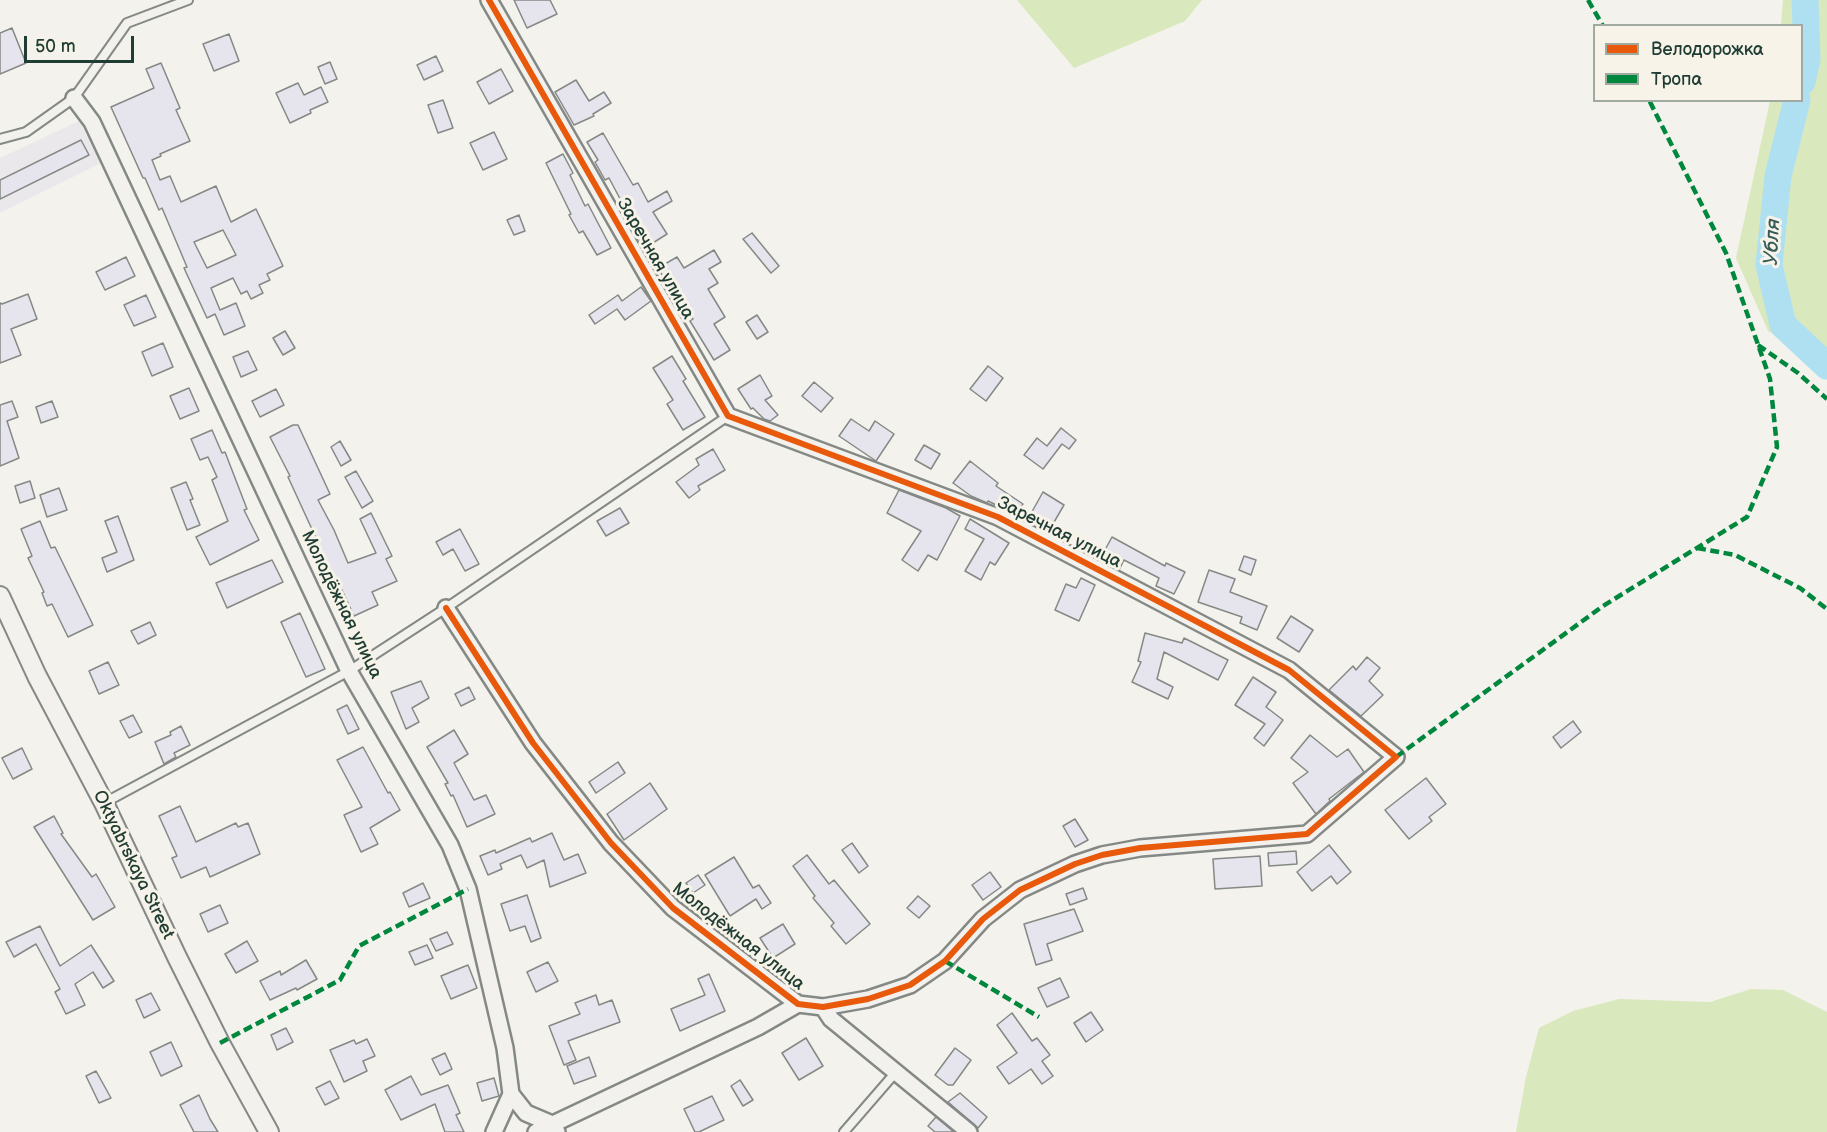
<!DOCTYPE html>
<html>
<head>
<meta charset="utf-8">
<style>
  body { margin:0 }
  #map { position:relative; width:1827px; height:1132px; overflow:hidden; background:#f4f2ec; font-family:"Balsamiq Sans",sans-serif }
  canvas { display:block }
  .legend { position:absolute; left:1593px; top:24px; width:210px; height:78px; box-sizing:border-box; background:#f7f3e8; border:2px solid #a1aaa0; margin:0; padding:8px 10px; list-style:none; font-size:18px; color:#1f3d34 }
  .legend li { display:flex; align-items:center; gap:12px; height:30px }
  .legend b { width:30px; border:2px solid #a1aaa0 }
  .scale { position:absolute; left:24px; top:36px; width:110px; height:27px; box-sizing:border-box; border:3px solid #1f3d34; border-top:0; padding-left:8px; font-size:18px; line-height:21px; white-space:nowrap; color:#1f3d34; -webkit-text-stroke:4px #f7f3e8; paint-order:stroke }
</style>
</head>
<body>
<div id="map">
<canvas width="1827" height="1132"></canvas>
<ul class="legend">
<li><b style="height:8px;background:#e8590c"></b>Велодорожка</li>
<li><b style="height:8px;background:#00873e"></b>Тропа</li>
</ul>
<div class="scale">50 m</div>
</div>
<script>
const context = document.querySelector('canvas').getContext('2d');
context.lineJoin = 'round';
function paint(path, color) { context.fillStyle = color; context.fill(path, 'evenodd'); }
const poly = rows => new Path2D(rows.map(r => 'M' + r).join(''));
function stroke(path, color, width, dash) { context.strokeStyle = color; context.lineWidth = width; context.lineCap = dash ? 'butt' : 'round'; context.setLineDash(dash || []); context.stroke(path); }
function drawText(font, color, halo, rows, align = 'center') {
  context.font = font + ' "Balsamiq Sans",sans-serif'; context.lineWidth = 6; context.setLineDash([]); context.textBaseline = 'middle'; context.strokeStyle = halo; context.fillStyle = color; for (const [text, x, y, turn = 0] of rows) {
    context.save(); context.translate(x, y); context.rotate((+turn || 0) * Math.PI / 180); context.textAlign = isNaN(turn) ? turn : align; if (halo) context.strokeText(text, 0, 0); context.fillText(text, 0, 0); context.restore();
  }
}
const built = poly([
  [79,121,101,163,0,213,0,158]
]);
const green = poly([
  [1017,0,1202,0,1185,21,1074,68],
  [1783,0,1827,0,1827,365,1768,331,1736,258,1770,101,1802,100,1802,26,1781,25],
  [1751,989,1783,990,1827,1012,1827,1132,1516,1132,1526,1077,1539,1028,1573,1011,1619,999,1710,1002]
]);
const river = poly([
  [1802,82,1807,59,1805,0],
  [1797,100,1778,176,1769,265,1783,325,1827,366]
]);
const building = poly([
  [514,0,550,0,557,14,527,28,514,0],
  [12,28,26,63,0,74,0,33,12,28],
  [229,34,239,61,214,71,203,44,229,34],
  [436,56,443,71,424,80,417,65,436,56],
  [330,62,337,79,325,84,318,67,330,62],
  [161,63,180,108,176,110,190,141,160,154,161,156,152,160,160,180,170,176,181,202,216,186,231,222,256,209,283,266,267,274,270,280,259,285,263,293,251,299,247,291,241,294,233,278,211,288,220,310,236,303,245,326,224,335,215,314,207,318,184,268,187,267,162,208,159,210,145,178,143,178,111,107,154,88,146,69,161,63],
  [223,230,236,255,207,268,194,242,223,230],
  [501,69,513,91,489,104,477,82,501,69],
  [576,80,589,101,604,92,611,103,593,114,594,116,574,125,555,92,576,80],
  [298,83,304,95,321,87,328,102,310,110,311,113,290,123,276,93,298,83],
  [443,100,453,128,438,133,428,105,443,100],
  [494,132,507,159,483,170,470,143,494,132],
  [603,133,633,185,638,183,648,202,667,191,672,201,653,212,667,234,645,248,633,229,635,227,609,178,605,180,595,162,598,160,587,142,603,133],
  [81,140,89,155,0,199,0,180,81,140],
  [563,154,573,173,570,175,585,206,588,204,611,248,597,255,583,231,579,233,569,215,571,214,546,163,563,154],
  [519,215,525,231,514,235,507,220,519,215],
  [752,233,779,266,771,273,743,239,752,233],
  [714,250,721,262,709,269,718,283,708,289,725,317,714,324,730,350,714,360,690,321,693,319,673,287,670,288,658,268,677,257,684,268,714,250],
  [126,257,135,276,105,290,96,272,126,257],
  [641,287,651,301,625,320,617,309,595,324,589,315,618,295,622,301,641,287],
  [28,294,37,319,11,329,21,355,0,363,0,303,2,304,28,294],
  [146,295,156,317,134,326,124,305,146,295],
  [757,315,768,332,757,339,746,322,757,315],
  [285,331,295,348,283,355,273,338,285,331],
  [163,343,173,367,152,376,142,352,163,343],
  [248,351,257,370,241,377,233,357,248,351],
  [672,356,686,379,683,381,705,417,683,430,667,404,673,400,653,368,672,356],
  [988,366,1003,378,986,401,970,389,988,366],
  [760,375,772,396,765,400,778,415,770,421,764,419,753,408,751,409,738,389,760,375],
  [814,382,833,398,821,412,802,396,814,382],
  [189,388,199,411,180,419,170,396,189,388],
  [276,389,284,405,260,417,252,401,276,389],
  [12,401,18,417,7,421,19,458,0,466,0,405,12,401],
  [52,401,58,417,41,423,36,407,52,401],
  [851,419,869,431,875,421,894,434,876,461,839,436,851,419],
  [293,425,298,425,330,494,318,500,334,530,348,563,376,553,360,519,371,513,392,556,386,559,397,581,372,592,378,605,354,616,342,590,333,594,311,540,316,538,288,477,290,476,270,437,293,425],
  [1061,428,1076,440,1069,449,1062,444,1043,469,1024,455,1037,438,1047,446,1061,428],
  [212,430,222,453,225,452,247,509,244,510,259,540,210,565,196,537,228,521,212,480,217,477,208,457,200,460,191,439,212,430],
  [340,441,351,460,341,466,331,447,340,441],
  [924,445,940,454,931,469,915,460,924,445],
  [713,449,725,470,698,486,700,490,689,498,676,482,699,465,696,459,713,449],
  [970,461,998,483,996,486,1023,504,1015,514,1004,506,1002,508,988,501,987,503,971,496,953,483,970,461],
  [356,471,373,501,362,508,345,477,356,471],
  [30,481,35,498,20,503,15,486,30,481],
  [186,482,193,499,190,500,200,525,187,530,171,488,186,482],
  [59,488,67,510,47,517,40,495,59,488],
  [899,490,946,508,960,516,937,560,928,555,918,571,902,560,921,531,887,513,899,490],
  [1043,492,1064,505,1050,529,1029,517,1043,492],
  [620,508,629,523,606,536,597,521,620,508],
  [118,516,134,560,107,572,102,558,117,552,105,521,118,516],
  [970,519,1009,543,995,565,990,562,981,580,965,571,984,539,965,529,970,519],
  [40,521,51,548,55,547,93,625,68,637,52,604,47,606,42,593,44,592,28,558,32,556,21,529,40,521],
  [460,529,479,564,465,571,453,549,443,555,436,542,460,529],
  [1112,537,1165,566,1166,563,1185,572,1174,594,1156,586,1159,578,1124,560,1119,570,1100,559,1112,537],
  [1244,556,1256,560,1251,575,1239,570,1244,556],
  [272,560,283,582,227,608,216,583,272,560],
  [1209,570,1235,579,1230,592,1267,606,1257,630,1240,623,1242,617,1198,602,1209,570],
  [1081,578,1095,585,1079,621,1055,610,1066,584,1076,588,1081,578],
  [300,613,325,669,306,677,281,622,300,613],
  [1291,616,1313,630,1299,652,1277,638,1291,616],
  [150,622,156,635,138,644,131,631,150,622],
  [1145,633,1182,643,1184,638,1228,660,1218,680,1164,652,1157,679,1173,687,1168,699,1132,682,1141,662,1138,661,1145,633],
  [1367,657,1380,668,1369,681,1383,695,1361,716,1329,690,1353,666,1356,670,1367,657],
  [108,662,119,685,99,694,89,671,108,662],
  [1253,677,1276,692,1266,707,1283,720,1264,746,1254,738,1265,724,1235,705,1253,677],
  [421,681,429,698,412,708,419,722,406,729,391,692,421,681],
  [469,687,475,699,461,706,455,694,469,687],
  [347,705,359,729,348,734,337,710,347,705],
  [133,715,142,732,129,738,120,721,133,715],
  [1573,721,1581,732,1561,748,1553,737,1573,721],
  [181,726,190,745,174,753,176,757,164,764,155,742,171,735,170,732,181,726],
  [454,730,468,754,454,763,474,800,486,795,495,814,467,827,453,795,451,796,445,784,448,783,427,747,454,730],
  [1310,735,1337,757,1348,749,1364,772,1329,799,1330,801,1316,814,1293,783,1308,772,1291,758,1310,735],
  [363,747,388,793,390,792,400,810,370,828,378,844,361,852,344,815,362,807,337,760,363,747],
  [22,748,32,769,13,779,2,758,22,748],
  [618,762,625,773,596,793,589,782,618,762],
  [1426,778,1446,804,1429,817,1432,821,1409,839,1385,810,1426,778],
  [650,783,667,809,624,840,607,814,650,783],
  [180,806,196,842,236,823,238,827,248,823,260,854,210,877,206,867,181,878,172,858,177,856,159,816,180,806],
  [54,816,63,833,61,834,92,877,96,874,115,907,93,920,34,827,54,816],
  [1075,819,1088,840,1075,847,1063,826,1075,819],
  [552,833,564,860,578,854,586,873,550,887,544,860,527,868,521,855,500,864,502,869,488,875,480,856,495,850,496,853,530,838,532,842,552,833],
  [852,843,868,866,859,873,842,850,852,843],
  [1329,845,1351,872,1337,884,1331,876,1312,891,1297,872,1329,845],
  [1296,851,1297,864,1269,866,1268,853,1296,851],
  [807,855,829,884,834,880,870,924,846,944,831,926,834,923,813,898,815,896,793,866,807,855],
  [1260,856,1262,886,1215,889,1213,859,1260,856],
  [734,857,753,888,759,885,771,903,762,909,756,899,730,916,705,875,734,857],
  [990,872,1001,887,983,900,972,885,990,872],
  [698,875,705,885,693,893,686,883,698,875],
  [423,883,430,898,409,907,403,893,423,883],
  [1083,888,1087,899,1070,905,1066,894,1083,888],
  [527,895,541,938,531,942,525,926,510,931,501,904,527,895],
  [918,896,930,906,919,918,907,908,918,896],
  [220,905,228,923,208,932,200,914,220,905],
  [1074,909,1083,931,1047,944,1052,960,1036,965,1024,924,1074,909],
  [783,924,795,944,773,958,760,938,783,924],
  [40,926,60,966,91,945,114,981,103,988,93,972,75,984,85,1005,66,1014,55,992,60,989,36,944,14,957,6,942,40,926],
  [447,932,453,944,436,951,430,939,447,932],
  [247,941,258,961,236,973,225,954,247,941],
  [427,945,433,958,415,965,409,952,427,945],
  [306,960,317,979,297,990,296,988,270,1000,260,981,280,971,281,975,306,960],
  [548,962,558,981,536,992,527,972,548,962],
  [468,965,477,988,451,999,441,976,468,965],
  [709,974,725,1011,680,1031,671,1009,705,995,698,979,709,974],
  [1060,978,1069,997,1047,1007,1038,988,1060,978],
  [151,993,160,1010,144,1018,136,1000,151,993],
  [596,995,599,1005,612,1000,620,1022,568,1041,576,1060,564,1065,549,1026,580,1014,575,1003,596,995],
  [1091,1012,1103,1030,1086,1042,1074,1023,1091,1012],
  [1012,1013,1032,1041,1037,1038,1050,1055,1042,1061,1053,1076,1042,1084,1031,1069,1009,1084,997,1067,1017,1053,997,1025,1012,1013],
  [286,1028,293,1042,277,1050,271,1035,286,1028],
  [806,1038,823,1066,799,1080,782,1053,806,1038],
  [367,1039,375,1056,363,1061,367,1071,344,1082,330,1050,354,1040,356,1044,367,1039],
  [171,1042,182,1066,161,1076,150,1052,171,1042],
  [955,1048,971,1060,953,1085,948,1085,935,1075,955,1048],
  [445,1053,452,1069,440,1075,432,1059,445,1053],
  [589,1057,596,1076,574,1084,567,1066,589,1057],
  [96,1071,111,1098,99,1103,86,1076,96,1071],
  [411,1076,421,1095,448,1085,460,1113,456,1115,464,1132,445,1132,435,1104,401,1120,385,1090,411,1076],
  [494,1078,499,1096,482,1101,477,1083,494,1078],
  [740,1080,753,1100,743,1106,731,1086,740,1080],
  [330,1081,339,1098,325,1105,316,1088,330,1081],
  [960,1093,987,1117,978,1128,948,1102,960,1093],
  [199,1095,210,1119,218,1132,194,1132,180,1105,199,1095],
  [712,1096,724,1120,699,1132,695,1132,684,1109,712,1096],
  [936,1117,954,1132,935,1132,928,1126,936,1117]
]);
const service = poly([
  [0,139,26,132,74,98,127,23,188,0],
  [104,803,349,671,446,608,728,416],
  [844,1132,896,1072]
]);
const minor = poly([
  [74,98,92,122,349,671,450,845,468,889,505,1048,511,1094,526,1113,552,1124,557,1132],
  [446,608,533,743,611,843,673,908,798,1004,823,1007,868,999,910,985,945,961,983,919,1020,890,1075,864,1102,855,1140,848,1307,834,1396,757,1289,670,998,517,728,416,489,0],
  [823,1007,831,1019,969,1132],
  [494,1132,511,1094],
  [536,1132,758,1027,798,1004]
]);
const tertiary = poly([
  [0,596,37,676,104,803,177,957,220,1043,269,1132]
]);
const quiet = poly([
  [1588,0,1603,26],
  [1758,345,1798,373,1827,399],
  [1697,548,1735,555,1800,588,1827,609],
  [1396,757,1603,606,1747,517,1777,447,1770,379,1726,253,1649,100],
  [945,961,1039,1017],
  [220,1043,340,980,359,946,468,889]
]);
const cycleway = poly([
  [446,608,533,743,611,843,673,908,798,1004,823,1007,868,999,910,985,945,961,983,919,1020,890,1075,864,1102,855,1140,848,1307,834,1396,757,1289,670,998,517,728,416,489,0]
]);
const streetNames = [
  ["Заречная улица",655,259,60],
  ["Заречная улица",1059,533,27],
  ["Молодёжная улица",341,605,64],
  ["Oktyabrskaya Street",133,865,64],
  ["Молодёжная улица",738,937,38]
];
const waterNames = [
  ["Убля",1773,242,-87]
];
paint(built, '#eae8ea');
paint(green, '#d9e8bd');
stroke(river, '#afe0f2', 27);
paint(building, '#e6e5ed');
stroke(building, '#848985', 1.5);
stroke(service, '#848985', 12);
stroke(minor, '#848985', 20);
stroke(tertiary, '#848985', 22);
stroke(service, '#f2f1ed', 8);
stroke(minor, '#f2f1ed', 15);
stroke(tertiary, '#f2f1ed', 18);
stroke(quiet, '#00873e', 4.5, [9, 4.5]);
stroke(cycleway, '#e8590c', 6);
drawText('18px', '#1f3d34', '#f7f3e8', streetNames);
drawText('italic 20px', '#365c5a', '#f7f3e8', waterNames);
</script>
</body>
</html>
